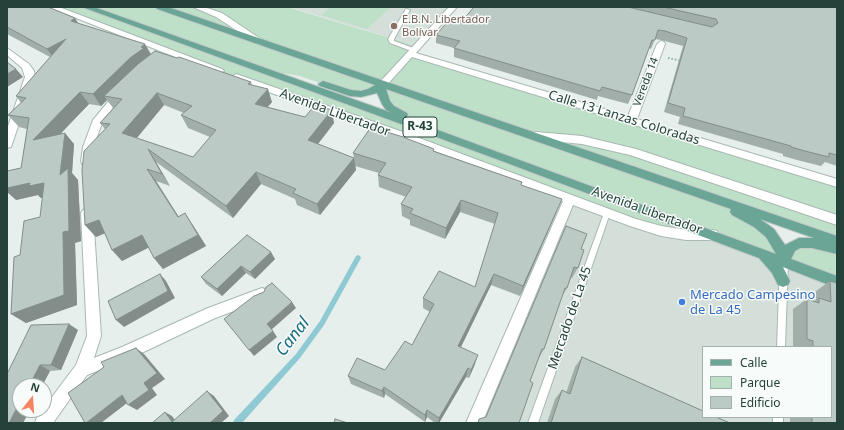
<!DOCTYPE html>
<html>
<head>
<meta charset="utf-8">
<style>
  body { margin:0 }
  #map { position:relative; width:844px; height:430px; overflow:hidden; background:#e6efeb; font-family:"Noto Sans",sans-serif }
  canvas { display:block }
  .frame { position:absolute; inset:0; border:8px solid #24423a; pointer-events:none }
  .legend { position:absolute; left:702px; top:346px; width:130px; height:72px; box-sizing:border-box; background:#f7fbf9; border:1px solid #a3b1ad; margin:0; padding:5px 7px; list-style:none; font-size:12px; color:#24423a }
  .legend li { display:flex; align-items:center; gap:8px; height:20px }
  .legend b { width:20px; border:1px solid #a3b1ad }
  .north { position:absolute; left:12px; top:378px; width:40px; height:40px; box-sizing:border-box; background:#f7fbf9; border:1px solid #a3b1ad; border-radius:50%; rotate:17deg; font-size:11px; font-weight:700; line-height:16px; text-align:center; color:#24423a }
  .north::after { content:''; display:block; margin:auto; width:14px; height:18px; background:#f4845f; clip-path:polygon(50% 0,100% 100%,50% 72%,0 100%) }
</style>
</head>
<body>
<div id="map">
<canvas width="844" height="430"></canvas>
<div class="frame"></div>
<ul class="legend">
<li><b style="height:5px;background:#6aa596"></b>Calle</li>
<li><b style="height:11px;background:#bfe0c8"></b>Parque</li>
<li><b style="height:11px;background:#bbcac4"></b>Edificio</li>
</ul>
<div class="north">N</div>
</div>
<script>
const context = document.querySelector('canvas').getContext('2d');
context.lineJoin = 'round';
function paint(path, color) { context.fillStyle = color; context.fill(path, 'evenodd'); }
const poly = rows => new Path2D(rows.map(r => 'M' + r).join(''));
function stroke(path, color, width, dash) { context.strokeStyle = color; context.lineWidth = width; context.lineCap = dash ? 'butt' : 'round'; context.setLineDash(dash || []); context.stroke(path); }
function drawText(font, color, halo, rows, align = 'center') {
  context.font = font + ' "Noto Sans",sans-serif'; context.lineWidth = 3; context.setLineDash([]); context.textBaseline = 'middle'; context.strokeStyle = halo; context.fillStyle = color; for (const [text, x, y, turn = 0] of rows) {
    context.save(); context.translate(x, y); context.rotate((+turn || 0) * Math.PI / 180); context.textAlign = isNaN(turn) ? turn : align; if (halo) context.strokeText(text, 0, 0); context.fillText(text, 0, 0); context.restore();
  }
}
const built = poly([
  [289,7,453,7,418,46],
  [570,199,713,235,837,282,837,423,474,423],
  [703,347,831,347,831,417,703,417]
]);
const green = poly([
  [52,7,287,7,417,46,384,84,411,54,837,183,837,219,632,151,606,144,582,139,536,135,491,120,536,136,582,140,632,152,837,220,837,241,697,192,758,224,770,233,778,243,782,251,784,261,787,252,791,247,799,243,812,243,837,249,837,282,713,235,686,235,661,231,634,223,399,135,224,73,93,24],
  [255,68,299,76,350,93,361,94,371,92,383,84,381,91,382,96,390,108,440,134],
  [331,7,391,7,367,29,321,15]
]);
const stream = poly([
  [358,255,360,256,361,258,324,325,300,358,242,423,233,423,234,420,296,354,320,321,356,256,358,255]
]);
const path = poly([
  [668,58,681,61]
]);
const service = poly([
  [406,9,410,10,394,39,394,41,416,49,417,50,414,52,390,43,388,39,406,9],
  [607,210,609,211,610,213,538,423,528,423,604,213,605,211,607,210],
  [784,259,787,260,788,262,785,347,777,347,780,262,781,260,784,259],
  [773,417,783,417,783,423,773,423,773,417]
]);
const minor = poly([
  [48,7,59,7,222,69,224,71,219,74,216,73,48,7],
  [193,7,204,7,222,13,265,42,261,45,258,44,216,17,193,7],
  [449,7,457,7,416,53,628,116,657,44,661,41,664,42,665,44,637,119,837,179,837,187,412,57,386,86,380,86,378,84,380,82,449,7],
  [7,48,29,64,34,71,35,77,12,144,11,147,7,148,7,129,25,77,22,68,7,55,7,48],
  [236,74,403,132,636,219,661,226,686,230,713,230,717,231,719,235,717,239,713,240,686,240,661,236,630,226,573,205,482,423,466,423,563,201,395,138,233,79,231,77,236,74],
  [120,90,125,93,103,121,93,147,91,161,90,164,86,165,82,164,81,161,83,147,93,120,117,91,120,90],
  [536,132,582,136,636,149,837,215,837,225,630,155,582,144,532,139,531,136,532,133,536,132],
  [87,208,91,210,93,213,101,336,94,358,122,347,208,308,262,288,267,290,269,294,267,298,213,319,131,358,87,375,53,423,35,423,37,417,76,365,87,336,81,213,83,210,87,208]
]);
const primary = poly([
  [82,7,94,7,392,113,386,110,382,104,377,93,361,97,350,96,320,86,318,84,323,81,351,90,361,91,368,89,375,85,157,9,156,7,168,7,837,236,837,254,812,248,800,248,795,251,791,259,837,276,837,288,783,267,790,281,788,285,783,287,778,285,772,273,759,258,499,160,82,7],
  [386,89,731,209,730,212,732,215,754,227,766,237,776,254,405,118,408,115,407,113,394,106,390,101,386,89],
  [760,219,814,238,799,238,785,245,774,229,760,219]
]);
const wall = poly([
  [7,7,75,18,78,23,151,54,251,82,252,85,272,102,267,107,305,117,334,123,318,144,354,158,353,153,434,149,434,151,522,182,521,185,557,211,520,296,491,285,461,347,475,364,469,378,466,377,439,423,435,423,427,417,425,422,385,394,384,398,351,384,348,376,385,370,412,345,430,312,423,308,423,298,475,287,495,224,460,212,445,239,410,225,410,220,402,216,401,204,406,197,379,187,378,175,379,173,355,166,356,170,320,215,297,205,295,199,261,184,233,218,156,162,170,186,156,181,178,217,193,225,206,246,163,269,154,258,148,247,122,261,112,250,105,233,96,237,85,225,105,129,100,123,113,108,107,100,101,106,89,104,61,133,74,144,72,173,78,180,81,241,75,243,77,305,26,323,11,314,20,255,40,217,43,197,41,198,38,195,16,200,27,129,19,127,8,115,21,103,16,96,50,57,7,34],
  [164,105,184,113,181,115,188,128,210,137,193,157,137,138],
  [474,7,837,7,837,166,825,162,821,166,797,160,783,156,783,154,678,124,680,117,664,112,683,46,661,40,655,39,651,49,649,48,632,95,628,104,598,96,597,100,454,57,454,48,436,43,436,35,462,21],
  [247,235,275,259,255,279,246,273,222,296,206,284,201,277],
  [581,249,578,268,572,278,571,278,567,288,561,298,544,349,539,358,539,357,486,417],
  [830,281,837,423,793,423,790,422,790,417,831,417,831,347,793,347,793,309,807,299,813,301,816,300,816,291],
  [78,330,61,370,50,371,42,386,20,386,20,410,30,410,23,423,7,374],
  [582,357,730,423,547,423,555,399,562,390,566,393,575,367]
]);
const shadedWall = poly([
  [75,18,82,30,71,21],
  [66,39,56,61,47,49],
  [145,44,152,56,104,96,107,100,101,106,93,94,141,47],
  [16,69,23,77,7,87,7,74],
  [268,89,272,102,259,117,255,104],
  [80,92,89,104,44,151,33,140],
  [157,93,164,105,130,146,122,133],
  [332,110,334,123,311,153,308,140],
  [65,133,74,144,72,173,78,180,81,241,75,243,77,305,26,323,11,314,60,175],
  [148,149,156,162,170,186,162,174],
  [354,158,356,170,320,215,317,204],
  [147,169,156,181,186,228,178,217],
  [256,172,261,184,233,218,226,206],
  [30,183,44,183,56,194,41,198,38,195,16,200,7,192,7,188],
  [562,199,557,211,520,296,523,286],
  [461,200,460,212,445,239,446,228],
  [185,213,206,246,163,269,154,258],
  [99,220,110,231,96,237,85,225],
  [142,235,152,246,122,261,112,250],
  [271,252,275,259,255,279,250,272],
  [241,266,246,273,222,296,217,289],
  [160,274,166,281,175,298,124,327,116,320],
  [494,274,491,285,457,355,458,346],
  [292,302,296,308,271,330,267,324],
  [69,324,78,330,61,370,51,365],
  [273,331,277,337,254,356,249,350],
  [136,348,144,354,165,379,152,388,157,395,137,410,128,405,144,383],
  [478,355,475,364,469,378,471,370],
  [40,365,50,371,42,386,29,386],
  [468,368,466,377,439,423,438,423,439,418],
  [384,387,385,394,384,398,382,391],
  [207,391,214,396,229,416,221,423,210,423],
  [122,395,131,400,101,423,86,423],
  [20,402,20,410,30,410,23,423,9,423],
  [427,410,427,417,425,422,425,415],
  [165,412,172,416,177,423,172,422]
]);
const building = poly([
  [7,7,48,7,75,18,71,21,145,44,141,47,144,48,130,58,93,94,80,92,33,140,65,133,60,175,68,168,69,231,63,232,64,295,11,314,14,257,20,255,24,221,40,217,44,183,29,186,30,183,7,188,7,171,21,168,29,118,8,115,26,98,16,96,66,39,47,49,7,27,7,7],
  [474,7,628,7,712,27,718,23,716,19,663,7,837,7,837,155,829,153,829,157,805,151,791,147,791,146,683,116,685,108,668,103,687,38,665,31,658,30,655,40,652,40,632,95,602,87,600,91,454,48,460,41,436,35,449,20,462,21,474,7],
  [155,51,177,58,179,57,251,82,248,84,268,89,255,104,305,117,315,105,332,110,308,140,354,158,317,204,293,193,296,189,256,172,226,206,148,149,162,174,147,169,178,217,185,213,198,235,154,258,142,235,112,250,99,220,85,225,82,170,84,151,110,124,100,123,122,99,104,96,138,64,155,51],
  [157,93,192,106,181,115,216,130,193,157,122,133,157,93],
  [7,62,16,69,7,74,7,62],
  [371,127,403,137,434,149,433,151,522,182,521,185,562,199,523,286,494,274,458,346,478,355,471,370,468,368,439,418,427,410,425,415,384,387,382,391,348,376,357,358,385,370,405,341,412,345,434,304,423,298,439,271,475,287,498,213,461,200,446,228,410,213,413,209,401,204,412,187,378,175,386,163,353,153,371,127],
  [566,226,587,234,581,249,584,250,578,268,574,267,567,288,565,288,544,349,542,349,530,381,533,383,519,423,478,423,479,419,486,417,566,226],
  [247,235,271,252,250,272,241,266,217,289,201,277,247,235],
  [160,274,168,291,116,320,108,301,160,274],
  [830,281,837,283,837,423,812,423,812,418,810,417,831,417,831,347,813,347,813,341,807,339,807,299,819,303,819,298,831,302,830,281],
  [272,283,292,302,267,324,273,331,249,350,224,319,254,296,264,292,266,287,272,283],
  [69,324,51,365,40,365,29,386,20,386,20,402,9,423,7,423,7,374,31,325,69,324],
  [136,348,157,373,144,383,149,390,128,405,122,395,86,423,85,423,68,393,104,367,101,362,136,348],
  [582,357,703,411,703,417,716,417,730,423,551,423,562,390,570,394,582,357],
  [207,391,223,411,210,423,152,423,165,412,172,422,207,391],
  [335,419,348,423,334,423,335,419]
]);
const markers = [
  [394,26,4,"#8d6e63"],
  [682,302,4,"#3f7fe0"]
];
const farEducationnames = [
  ["E.B.N. Libertador",402,20],
  ["Bolívar",402,33]
];
const farStreetnames = [
  ["Vereda 14",646,82,-69]
];
const shields = [
  [420,127,34]
];
const shieldNames = [
  ["R-43",420,127]
];
const streetNames = [
  ["Avenida Libertador",335,113,20],
  ["Calle 13 Lanzas Coloradas",624,118,17],
  ["Avenida Libertador",647,211,20],
  ["Mercado de La 45",570,318,-71]
];
const shopNames = [
  ["Mercado Campesino",690,295],
  ["de La 45",690,310]
];
const nearWaternames = [
  ["Canal",293,337,-52]
];
paint(built, '#d4dfda');
paint(green, '#bfe0c8');
paint(stream, '#8ec9d4');
stroke(service, '#a8b8b2', 2);
stroke(minor, '#a8b8b2', 2);
stroke(primary, '#c2cac8', 2);
stroke(path, '#86b3a5', 2, [1.5, 2]);
paint(service, '#fff');
paint(minor, '#fff');
paint(primary, '#6aa596');
paint(wall, '#a1aea9');
paint(shadedWall, '#838d89');
paint(building, '#bbcac4');
stroke(building, '#838d89', 1);
for (const [x, y, r, color] of markers) { const dot = new Path2D(); dot.arc(x, y, r, 0, 2 * Math.PI); context.fillStyle = color; context.fill(dot); stroke(dot, '#f7fbf9', 1.5); }
drawText('11px', '#785e54', '#f7fbf9', farEducationnames, 'left');
drawText('11px', '#24423a', '#f7fbf9', farStreetnames);
for (const [x, y, w] of shields) { const box = new Path2D(); box.roundRect(x - w / 2, y - 10, w, 20, 3); context.fillStyle = '#f7fbf9'; context.fill(box); stroke(box, '#24423a', 1); }
drawText('bold 12px', '#24423a', null, shieldNames);
drawText('13px', '#24423a', '#f7fbf9', streetNames);
drawText('13px', '#366cbe', '#f7fbf9', shopNames, 'left');
drawText('italic 17px', '#1c6f80', '#f7fbf9', nearWaternames);
</script>
</body>
</html>
